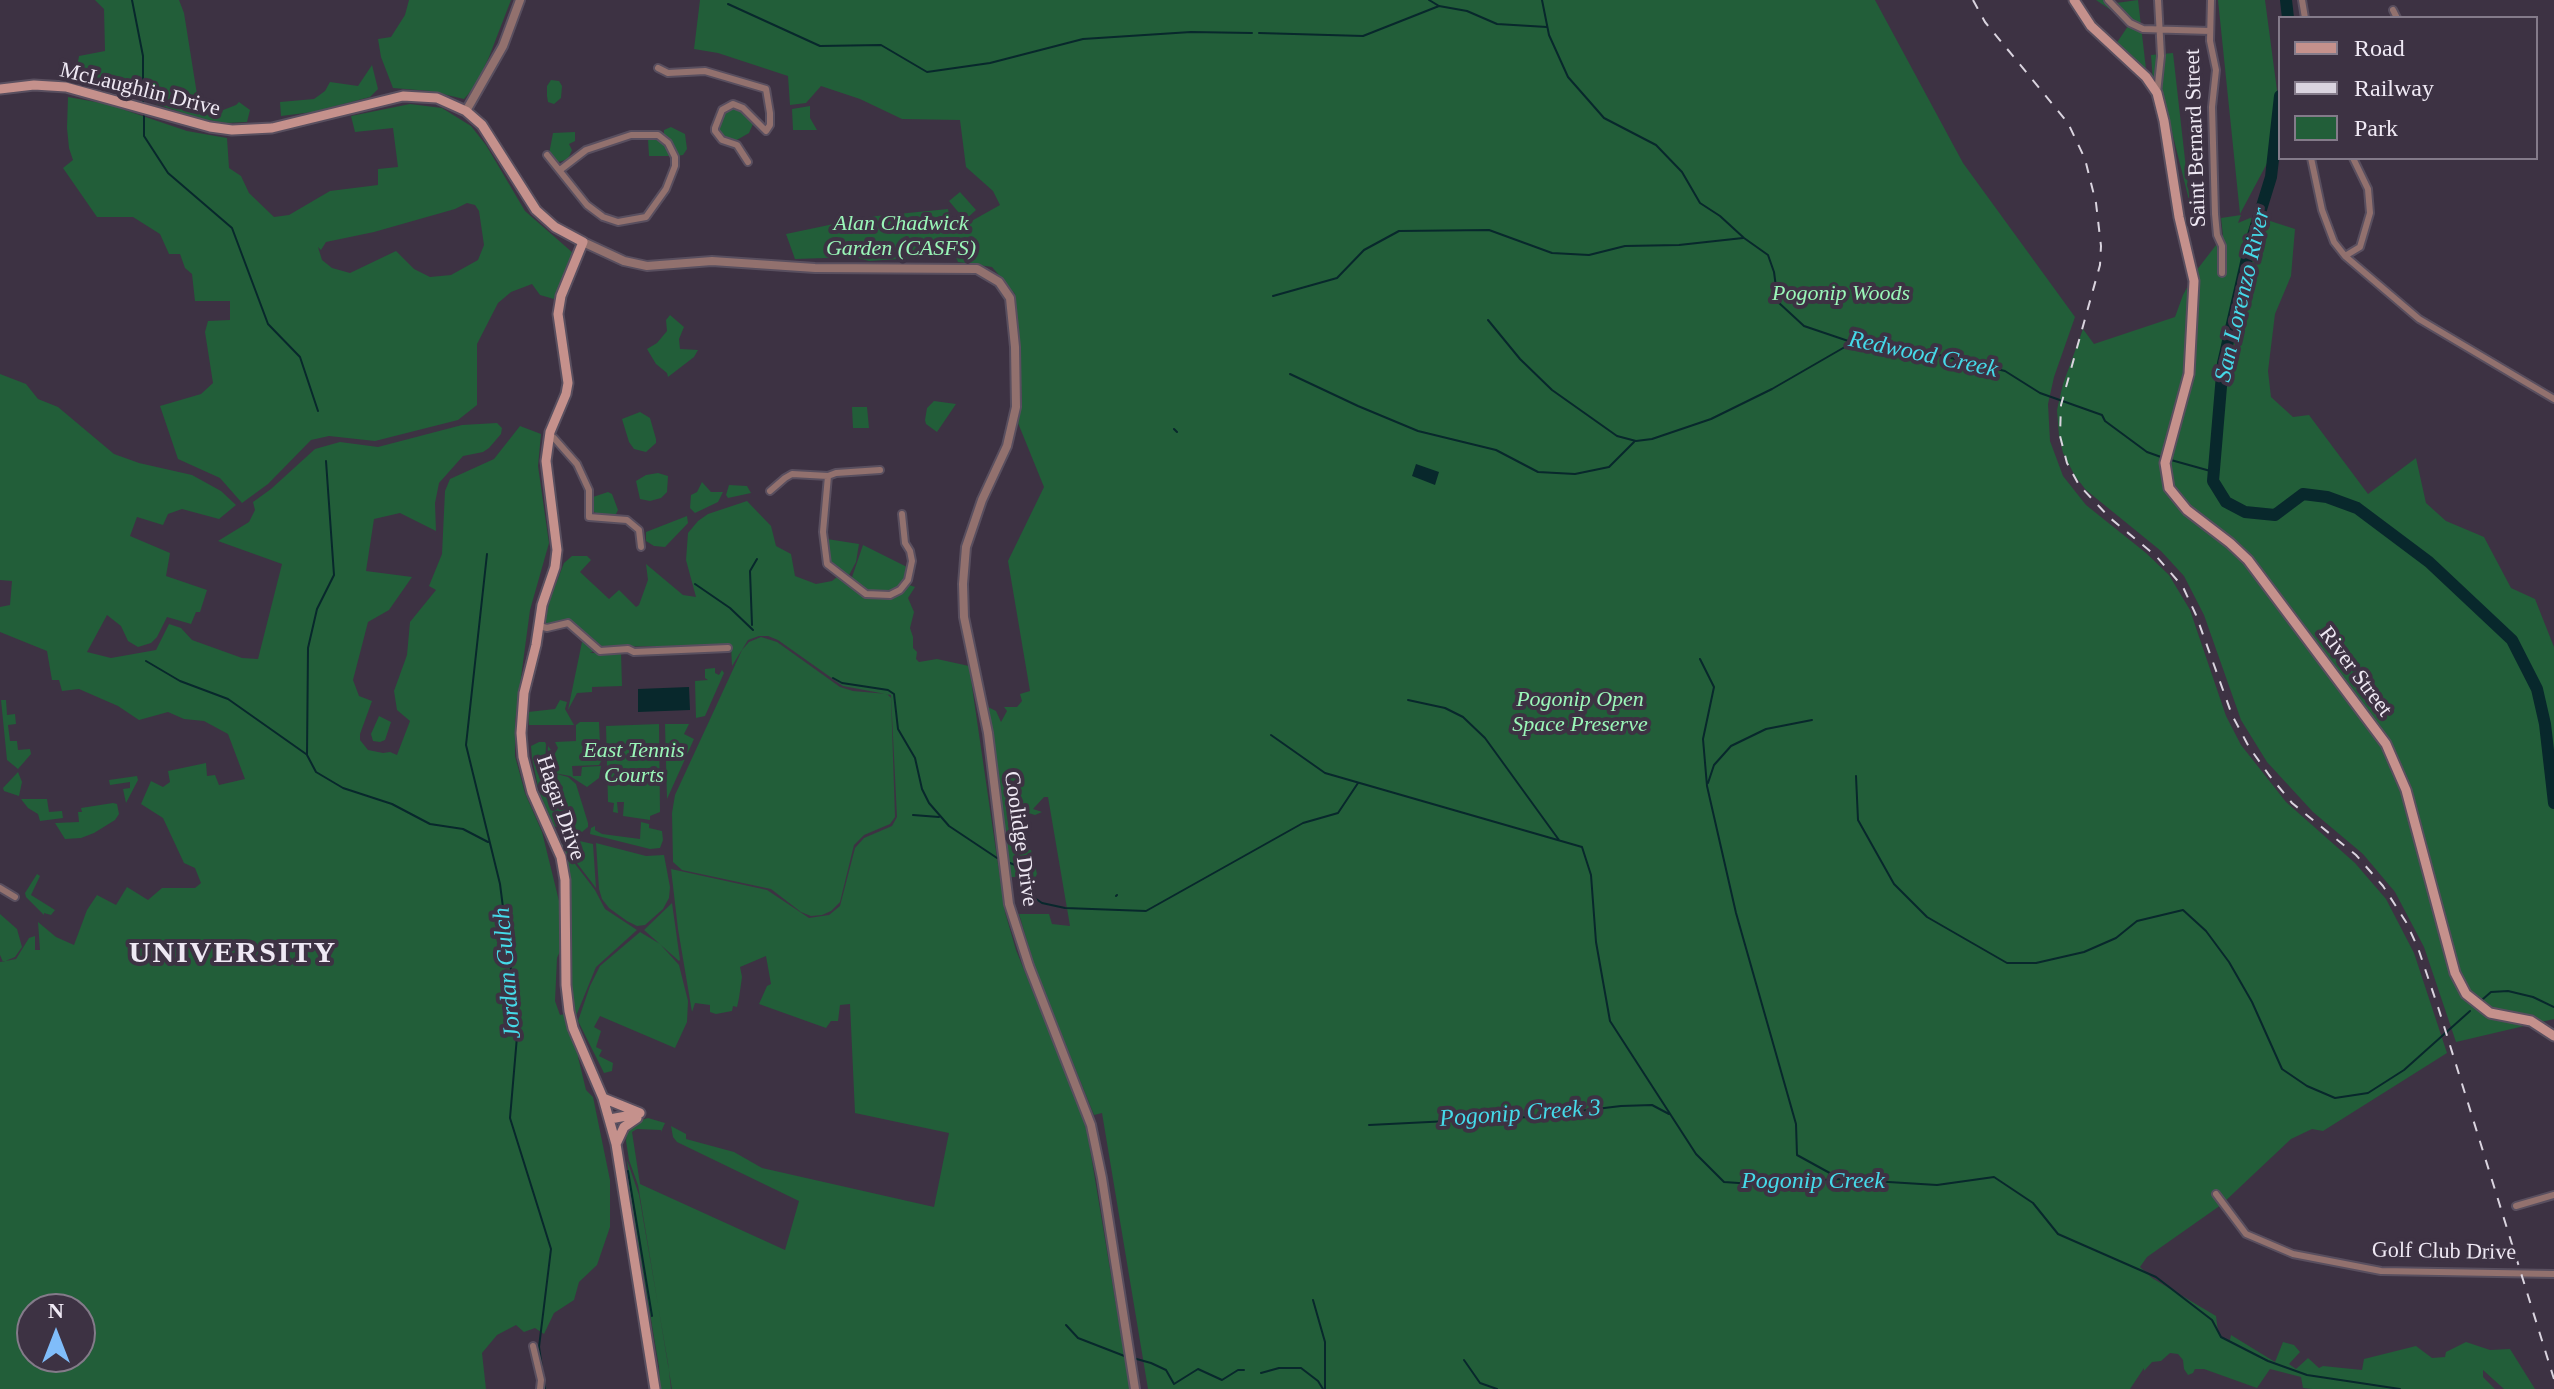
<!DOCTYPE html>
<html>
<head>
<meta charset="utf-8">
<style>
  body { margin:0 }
  #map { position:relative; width:2554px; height:1389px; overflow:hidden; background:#3d3243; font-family:Georgia,serif }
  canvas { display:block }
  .legend { position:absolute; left:2278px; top:16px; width:260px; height:144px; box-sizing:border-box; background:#3d3243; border:2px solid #847b8a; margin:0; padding:10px 14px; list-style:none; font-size:24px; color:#efe9f4 }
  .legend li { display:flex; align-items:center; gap:16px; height:40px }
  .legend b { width:40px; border:2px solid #847b8a }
  .north { position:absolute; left:16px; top:1293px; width:80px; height:80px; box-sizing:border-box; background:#3d3243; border:2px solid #847b8a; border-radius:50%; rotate:0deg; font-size:22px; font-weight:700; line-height:32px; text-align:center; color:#efe9f4 }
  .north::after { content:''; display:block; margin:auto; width:28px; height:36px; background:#80bdfa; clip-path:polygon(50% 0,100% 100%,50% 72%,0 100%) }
</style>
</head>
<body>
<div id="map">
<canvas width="2554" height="1389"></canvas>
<ul class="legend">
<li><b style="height:10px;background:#c5918c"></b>Road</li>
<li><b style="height:10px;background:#dad4df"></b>Railway</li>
<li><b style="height:22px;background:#225e39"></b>Park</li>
</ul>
<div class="north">N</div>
</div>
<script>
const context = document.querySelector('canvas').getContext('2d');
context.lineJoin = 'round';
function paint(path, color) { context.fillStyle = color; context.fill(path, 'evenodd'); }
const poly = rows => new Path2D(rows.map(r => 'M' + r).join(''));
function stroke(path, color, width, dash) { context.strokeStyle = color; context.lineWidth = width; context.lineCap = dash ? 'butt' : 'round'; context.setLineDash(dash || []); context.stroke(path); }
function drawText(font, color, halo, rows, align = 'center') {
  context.font = font + ' Georgia,serif'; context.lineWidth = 8; context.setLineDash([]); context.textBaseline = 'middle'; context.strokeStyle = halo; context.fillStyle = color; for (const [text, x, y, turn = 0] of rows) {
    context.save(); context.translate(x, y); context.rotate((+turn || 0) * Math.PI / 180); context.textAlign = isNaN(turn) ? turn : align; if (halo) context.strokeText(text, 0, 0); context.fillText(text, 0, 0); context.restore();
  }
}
const green = poly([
  [95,0,179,0,184,13,200,113,218,112,236,105,239,102,250,110,247,122,226,123,202,119,75,78,79,56,105,51,104,9],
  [409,0,511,0,489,57,476,85,464,99,430,91,393,88,381,57,378,39,391,37,405,15],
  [700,0,1875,0,1963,163,2075,317,2054,377,2048,404,2050,441,2063,476,2086,505,2146,553,2169,575,2190,610,2226,716,2241,745,2286,802,2355,863,2386,899,2414,953,2447,1053,2323,1131,2312,1129,2291,1139,2221,1205,2147,1257,2140,1267,2152,1278,2216,1316,2218,1332,2221,1338,2230,1340,2231,1335,2275,1362,2283,1342,2294,1345,2300,1352,2289,1364,2296,1369,2308,1358,2319,1368,2323,1366,2362,1370,2364,1359,2416,1346,2432,1358,2445,1357,2446,1352,2466,1342,2490,1350,2510,1349,2535,1389,2504,1389,2483,1370,2483,1377,2495,1389,2312,1389,2303,1388,2301,1377,2270,1369,2257,1388,2204,1369,2195,1369,2193,1373,2188,1375,2184,1369,2183,1360,2178,1354,2170,1353,2161,1361,2152,1362,2144,1371,2144,1368,2130,1389,1148,1389,1102,1113,1094,1115,1036,971,1019,914,1049,914,1052,924,1070,926,1048,797,1044,797,1033,809,1042,812,1035,815,1022,811,1016,800,1009,804,1006,809,1019,829,1018,838,1022,848,1031,850,1037,874,1031,886,1022,877,1011,877,988,707,996,711,1001,722,1007,711,1004,707,1017,707,1022,701,1020,694,1030,691,1008,561,1044,487,1018,423,1022,401,1015,294,992,267,958,262,955,255,869,261,855,257,795,259,786,234,867,217,948,209,952,232,1000,205,993,191,966,167,960,120,902,119,860,99,821,86,806,103,790,105,788,76,718,53,694,49],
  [2096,0,2115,0,2116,3,2138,0,2146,69,2116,44,2130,23],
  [2218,0,2265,0,2280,113,2280,139,2240,214],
  [2173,53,2190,204,2167,112,2153,81,2151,55],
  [372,65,378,89,370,97,313,112,281,116,280,102,314,99,325,91,330,82,358,86],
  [551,80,559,81,562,86,561,98,554,104,548,102,547,96,547,86],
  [68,97,107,104,187,131,227,138,229,168,241,176,249,193,274,217,289,215,330,191,378,185,378,169,398,167,393,128,355,132,351,116,410,104,442,108,471,126,486,145,525,211,573,253,554,299,540,295,532,284,511,292,498,303,477,344,477,405,458,420,375,441,329,436,311,440,268,484,242,503,220,478,178,459,160,406,201,394,213,383,205,332,208,321,230,320,230,301,195,301,192,274,185,268,180,254,169,254,160,234,133,217,97,217,63,168,73,160,69,148,67,128],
  [467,203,475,205,479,211,484,245,478,260,451,275,430,277,414,269,396,251,350,273,332,268,322,260,318,247,321,250,326,242,374,232,455,209],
  [810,106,810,118,817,130,793,130,792,109],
  [727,107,739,107,753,124,749,133,735,141,722,138,717,129],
  [671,127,685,134,687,149,683,155,676,156,664,135,664,130],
  [575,132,575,141,569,144,572,150,568,159,556,163,549,154,553,133],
  [657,138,663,141,671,152,669,156,649,156,648,139],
  [960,192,976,210,965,220,949,201],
  [2241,215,2238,223,2250,218,2264,219,2295,229,2291,276,2275,314,2268,371,2271,397,2293,417,2309,415,2368,494,2416,458,2426,503,2446,521,2484,537,2511,588,2535,599,2554,647,2554,1019,2456,1042,2424,947,2395,892,2363,854,2313,812,2267,762,2241,720,2204,615,2184,576,2161,551,2086,490,2075,476,2063,453,2059,436,2057,410,2063,384,2083,329,2094,344,2175,317,2183,295,2196,271,2223,236,2221,218],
  [670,315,684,327,679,339,680,349,698,350,694,357,668,377,667,373,656,364,647,349,657,343,667,331,666,320],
  [0,374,26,384,38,399,58,407,114,454,139,463,192,475,221,491,236,505,219,519,182,509,168,514,163,525,137,517,130,536,170,553,166,576,207,590,200,612,196,612,191,624,167,617,157,637,151,643,138,647,128,641,121,626,107,615,87,652,111,658,156,650,169,624,181,628,192,640,242,658,258,659,282,564,218,541,249,522,255,510,253,502,271,489,315,449,340,442,378,447,462,425,497,423,502,428,501,434,489,448,483,452,463,456,439,483,435,503,436,531,400,513,374,519,366,571,412,577,389,610,368,622,353,680,359,696,372,701,360,734,360,740,368,750,383,753,390,752,397,755,410,721,397,710,394,691,407,655,410,622,436,590,429,586,442,554,445,491,450,479,494,459,520,426,541,434,538,466,549,543,530,610,515,722,515,756,525,793,542,832,559,901,561,949,557,958,555,1001,560,1015,565,1014,580,1056,578,1057,586,1090,593,1097,610,1180,610,1227,597,1265,579,1282,574,1300,554,1313,544,1334,535,1328,524,1332,516,1325,497,1335,482,1353,486,1389,0,1389,0,962,16,959,29,938,35,936,35,950,40,950,38,922,56,937,74,945,87,910,97,895,116,905,127,887,148,900,162,888,195,888,201,883,195,868,184,863,163,818,141,804,151,781,163,787,170,782,168,771,206,763,207,776,215,775,219,785,245,779,228,734,204,721,184,719,168,712,139,720,118,706,79,689,62,691,59,680,52,680,47,651,0,632,0,607,10,605,12,581,0,580],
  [32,1309,80,1309,80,1357,32,1357],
  [934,401,956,404,937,432,926,424,925,420,927,408],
  [852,407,867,407,869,428,853,428],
  [640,412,650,418,656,439,656,443,646,452,634,449,629,442,622,419],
  [658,473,668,476,667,492,661,498,650,501,640,499,636,481,646,475],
  [702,482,711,492,723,492,718,502,695,513,690,508,691,495,697,492],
  [729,485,747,486,751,493,728,498,726,495],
  [608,492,612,494,618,510,615,516,599,515,593,511,593,497],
  [747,501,771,526,776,546,791,554,795,576,816,584,832,581,837,577,860,594,876,598,894,595,909,585,915,587,908,598,914,612,910,628,913,637,913,648,917,652,916,659,919,662,937,659,969,666,1005,912,1016,950,1077,1100,1087,1131,1130,1389,672,1389,638,1185,629,1160,626,1141,627,1129,635,1122,648,1118,665,1123,661,1132,661,1130,637,1129,632,1132,640,1184,785,1250,799,1201,677,1142,673,1137,671,1126,686,1134,686,1139,734,1152,762,1168,934,1207,949,1133,855,1113,850,1004,840,1005,838,1021,831,1021,826,1028,759,1004,767,986,771,984,766,956,740,967,742,977,739,998,737,1007,733,1006,732,1011,716,1014,710,1012,710,1005,695,1003,692,1012,678,929,671,869,767,890,809,918,829,915,840,906,855,848,864,838,892,826,897,817,891,695,843,686,778,640,768,636,759,636,748,640,732,666,731,645,603,647,572,622,559,621,550,625,545,622,550,599,564,563,572,556,587,556,591,560,580,572,609,599,619,590,636,607,639,605,648,580,646,564,683,595,696,597,686,560,688,533,698,521,708,514],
  [687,516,688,523,665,547,654,546,646,541,646,532],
  [827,539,859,544,856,562,848,577,831,566],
  [863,545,909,568,902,585,890,593,866,593,851,580],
  [761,637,777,642,840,687,853,691,887,694,891,698,895,817,890,824,864,835,854,845,840,902,831,911,822,915,811,916,801,912,771,889,682,870,673,862,672,813,675,795,742,650,749,642],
  [585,639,594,648,594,651,590,653,621,652,622,686,592,687,592,692,577,693,568,710,582,642],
  [715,668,715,673,719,675,722,670,724,673,705,716,696,718,695,681,708,680,705,678,705,669],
  [1,700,6,700,7,715,15,714,16,724,8,725,10,741,17,741,18,750,30,749,31,754,18,769,7,760],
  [560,700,567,702,565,709,574,725,529,725,528,712,555,709],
  [379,716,391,722,385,740,380,742,373,741,371,734],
  [580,722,599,722,600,746,604,756,599,765,572,766,573,776,581,776,582,767,601,766,599,778,587,787,570,776,554,773,547,764,548,746,551,750,549,753,558,766,553,757,558,748,555,742,576,741,576,725],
  [659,724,660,812,650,816,650,820,623,816,624,802,617,802,618,813,613,812,614,803,608,802,606,726],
  [665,724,689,724,684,734,694,739,667,799],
  [539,742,545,742,546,744,545,765,549,772,568,777,576,784,588,823,588,827,582,832,568,831,554,826,539,792,532,758,531,746],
  [18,772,22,782,19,796,4,791,3,788],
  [137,776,138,780,126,803,123,789,130,788,130,782,110,785,109,780],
  [21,799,47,799,49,812,62,811,63,818,40,821,38,814,28,808],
  [113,803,117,804,119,814,115,820,94,833,81,838,65,839,55,823,79,822,78,812,82,812,81,808],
  [641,822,649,824,649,828,662,831,663,840,660,848,650,849,590,834,591,828,595,826,595,830,602,834,640,839],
  [566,838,593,844,596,888,573,858],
  [564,839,572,860,595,890,605,909,637,930,596,967,576,1016,570,991,568,873,561,841],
  [596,843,646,856,664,855,670,887,669,898,663,909,645,925,637,926,627,921,609,908,602,899,599,889],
  [37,874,40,876,31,895,55,910,51,915,44,913,44,915,26,897,25,893],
  [672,903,680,960,679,961,644,930],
  [0,914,17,929,22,947,15,957,3,962,0,955],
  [640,932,660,944,679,965,688,1001,687,1022,675,1048,600,1016,594,1027,601,1031,596,1047,602,1050,599,1056,613,1063,612,1071,604,1073,578,1021,590,986,600,966],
  [627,1160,639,1195,668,1363,671,1389,660,1389,659,1367,628,1183,630,1182]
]);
const water = poly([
  [1416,464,1439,472,1435,485,1412,476],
  [689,687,690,710,638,712,638,689]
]);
const stream = poly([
  [132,0,143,56,143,106],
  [1429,0,1439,6,1467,11,1497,24,1547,27],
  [1542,0,1549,35,1568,77,1604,118,1656,145,1682,172,1700,203,1720,216,1744,238,1768,255,1774,272,1778,302,1804,326,1866,347,1926,352,2005,371,2040,393,2102,415,2105,421,2147,452,2161,457],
  [728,4,820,46,881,45,927,72,990,63,1083,39,1191,32,1252,33],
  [1259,33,1363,36,1439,6],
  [144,112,144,136,168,173,232,228,268,324,300,357,318,411],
  [1273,296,1337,278,1364,250,1399,231,1489,230,1552,253,1589,255,1625,246,1679,245,1743,238],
  [1488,320,1520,359,1552,390,1617,436,1636,441,1652,439,1711,419,1772,389,1850,344],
  [1290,374,1358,406,1418,431,1496,450,1538,472,1575,474,1609,467,1634,442],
  [1174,429,1177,432],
  [2171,460,2214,472],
  [326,461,334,575,317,609,308,648,307,755,316,772,343,788,392,804,430,824,463,829,488,842],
  [487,554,466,745,500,884,518,1025,510,1118,551,1249,539,1347,543,1375],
  [695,584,730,608,753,630],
  [752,625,750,571,757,559],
  [1700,659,1714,687,1703,739,1707,786,1736,913,1796,1124,1797,1155,1837,1177],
  [146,661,180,681,228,699,306,754],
  [833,678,842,683,888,690,894,694,898,729,915,758,922,789,929,803,949,826,997,858],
  [1408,700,1445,708,1463,717,1485,738,1559,840],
  [1271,735,1325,773,1582,847,1591,875,1596,942,1610,1021,1696,1154,1724,1182,1753,1184,1840,1179,1937,1185,1994,1177,2033,1203,2058,1234,2156,1277,2212,1320,2221,1337,2268,1361,2307,1375,2400,1389],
  [1856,776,1858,820,1894,884,1927,917,2007,963,2036,963,2084,952,2116,938,2137,921,2183,910,2206,931,2229,962,2252,1002,2282,1069,2307,1086,2335,1098,2368,1093,2404,1070,2470,1011],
  [1708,783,1714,765,1731,746,1766,729,1812,720],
  [913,815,939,817],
  [1010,863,1020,867,1020,877,1026,892,1042,903,1065,908,1146,911,1303,823,1338,813,1358,783],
  [1116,896,1117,895],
  [2483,999,2491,992,2508,991,2533,997,2554,1007],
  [1369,1125,1529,1117,1621,1106,1652,1105,1669,1114],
  [628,1171,652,1316],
  [1313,1300,1325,1342,1325,1389],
  [1066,1325,1078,1338,1127,1357],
  [1133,1358,1151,1363,1166,1370,1174,1384,1198,1369,1222,1380,1238,1370,1244,1370],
  [1464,1360,1480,1383,1497,1389],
  [1261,1373,1279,1368,1301,1368,1318,1381,1323,1389],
  [544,1382,545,1389]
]);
const river = poly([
  [2286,0,2288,18],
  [2280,96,2271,177,2250,245,2223,363,2213,481,2226,502,2245,512,2275,515,2303,494,2327,497,2357,508,2429,562,2512,640,2537,689,2545,724,2554,803]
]);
const minor = poly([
  [2108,0,2130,23,2143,29,2210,31],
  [2211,0,2210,41,2216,70,2212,107,2215,214,2217,235,2222,246,2222,273],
  [2302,0,2305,18],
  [2393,10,2397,18],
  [658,68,668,73,705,71,766,89,770,113,770,125,766,131,743,108,733,104,722,110,715,128,715,131,722,140,737,145,748,162],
  [2157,93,2161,56,2158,0],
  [547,155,587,205,603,217,618,222,646,217,666,189,675,166,675,157,668,143,658,135,631,135,586,150,560,170],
  [2311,158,2322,210,2334,242,2345,256,2419,319,2554,399],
  [2345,256,2360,247,2370,213,2368,189,2353,158],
  [554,438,577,464,589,490,589,517,627,520,639,530,641,547],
  [828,476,823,532,827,564,866,594,890,595,900,590,908,580,912,561,910,551,905,543,902,514],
  [770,491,785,478,792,474,828,476,836,473,880,470],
  [539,626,547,628,568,623,600,651,628,649,634,652,728,648],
  [0,888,15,897],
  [2216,1194,2246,1234,2293,1254,2381,1271,2554,1274],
  [2516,1206,2554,1195],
  [533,1346,541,1380,540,1389]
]);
const tertiary = poly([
  [466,111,503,46,520,0],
  [583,242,624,261,647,266,712,261,815,268,977,269,999,282,1010,298,1015,347,1016,407,1007,446,982,500,966,547,963,584,964,617,988,733,1009,904,1029,966,1091,1125,1102,1178,1135,1389]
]);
const secondary = poly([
  [2074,0,2091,26,2146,77,2157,93,2164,121,2179,217,2194,281,2189,374,2165,463,2169,488,2187,510,2230,543,2248,560,2386,744,2406,790,2455,973,2466,994,2490,1013,2531,1021,2554,1036],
  [0,89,34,85,66,87,210,127,232,130,272,128,403,96,437,98,466,111,482,125,536,210,555,227,583,242,561,296,558,314,568,383,566,394,550,432,546,461,557,550,555,567,542,605,536,645,524,693,521,733,523,757,532,792,561,857,565,880,566,985,569,1011,573,1028,603,1098,616,1144,655,1389],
  [603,1098,640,1113],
  [610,1119,637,1114],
  [616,1144,624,1127,637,1118]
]);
const rail = poly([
  [1973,0,1985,22,2068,123,2085,159,2096,203,2101,246,2100,265,2061,405,2060,436,2067,463,2079,485,2110,518,2156,556,2183,587,2196,615,2232,715,2249,747,2269,775,2292,803,2356,855,2383,886,2406,922,2418,948,2439,1010,2554,1379]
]);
const streetNames = [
  ["McLaughlin Drive",140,90,14],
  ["Saint Bernard Street",2196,138,-92],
  ["River Street",2355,672,53],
  ["Hagar Drive",560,808,71],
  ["Coolidge Drive",1020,839,82],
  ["Golf Club Drive",2444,1252,1]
];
const parkNames = [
  ["Alan Chadwick",901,224],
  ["Garden (CASFS)",901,249],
  ["Pogonip Woods",1841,294],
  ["Pogonip Open",1580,700],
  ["Space Preserve",1580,725],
  ["East Tennis",634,751],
  ["Courts",634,776]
];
const waterNames = [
  ["San Lorenzo River",2243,295,-77],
  ["Redwood Creek",1923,355,12],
  ["Jordan Gulch",508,973,-95],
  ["Pogonip Creek 3",1520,1114,-4],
  ["Pogonip Creek",1813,1182]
];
const districtNames = [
  ["UNIVERSITY",233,954]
];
paint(green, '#225e39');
paint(water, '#08282c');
stroke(stream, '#08282c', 2);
stroke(river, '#08282c', 12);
stroke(minor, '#594f5f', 10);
stroke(tertiary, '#594f5f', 12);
stroke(secondary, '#594f5f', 13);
stroke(minor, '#92716e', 6);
stroke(tertiary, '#92716e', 8);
stroke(secondary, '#c5918c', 9);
stroke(rail, '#dad4df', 2, [10, 10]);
drawText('22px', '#efe9f4', '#3d3243', streetNames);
drawText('italic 22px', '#9af6b8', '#3d3243', parkNames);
drawText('italic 24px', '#45dae9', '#3d3243', waterNames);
context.letterSpacing = '2px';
drawText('bold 30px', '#efe9f4', '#3d3243', districtNames);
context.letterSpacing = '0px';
</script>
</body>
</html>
